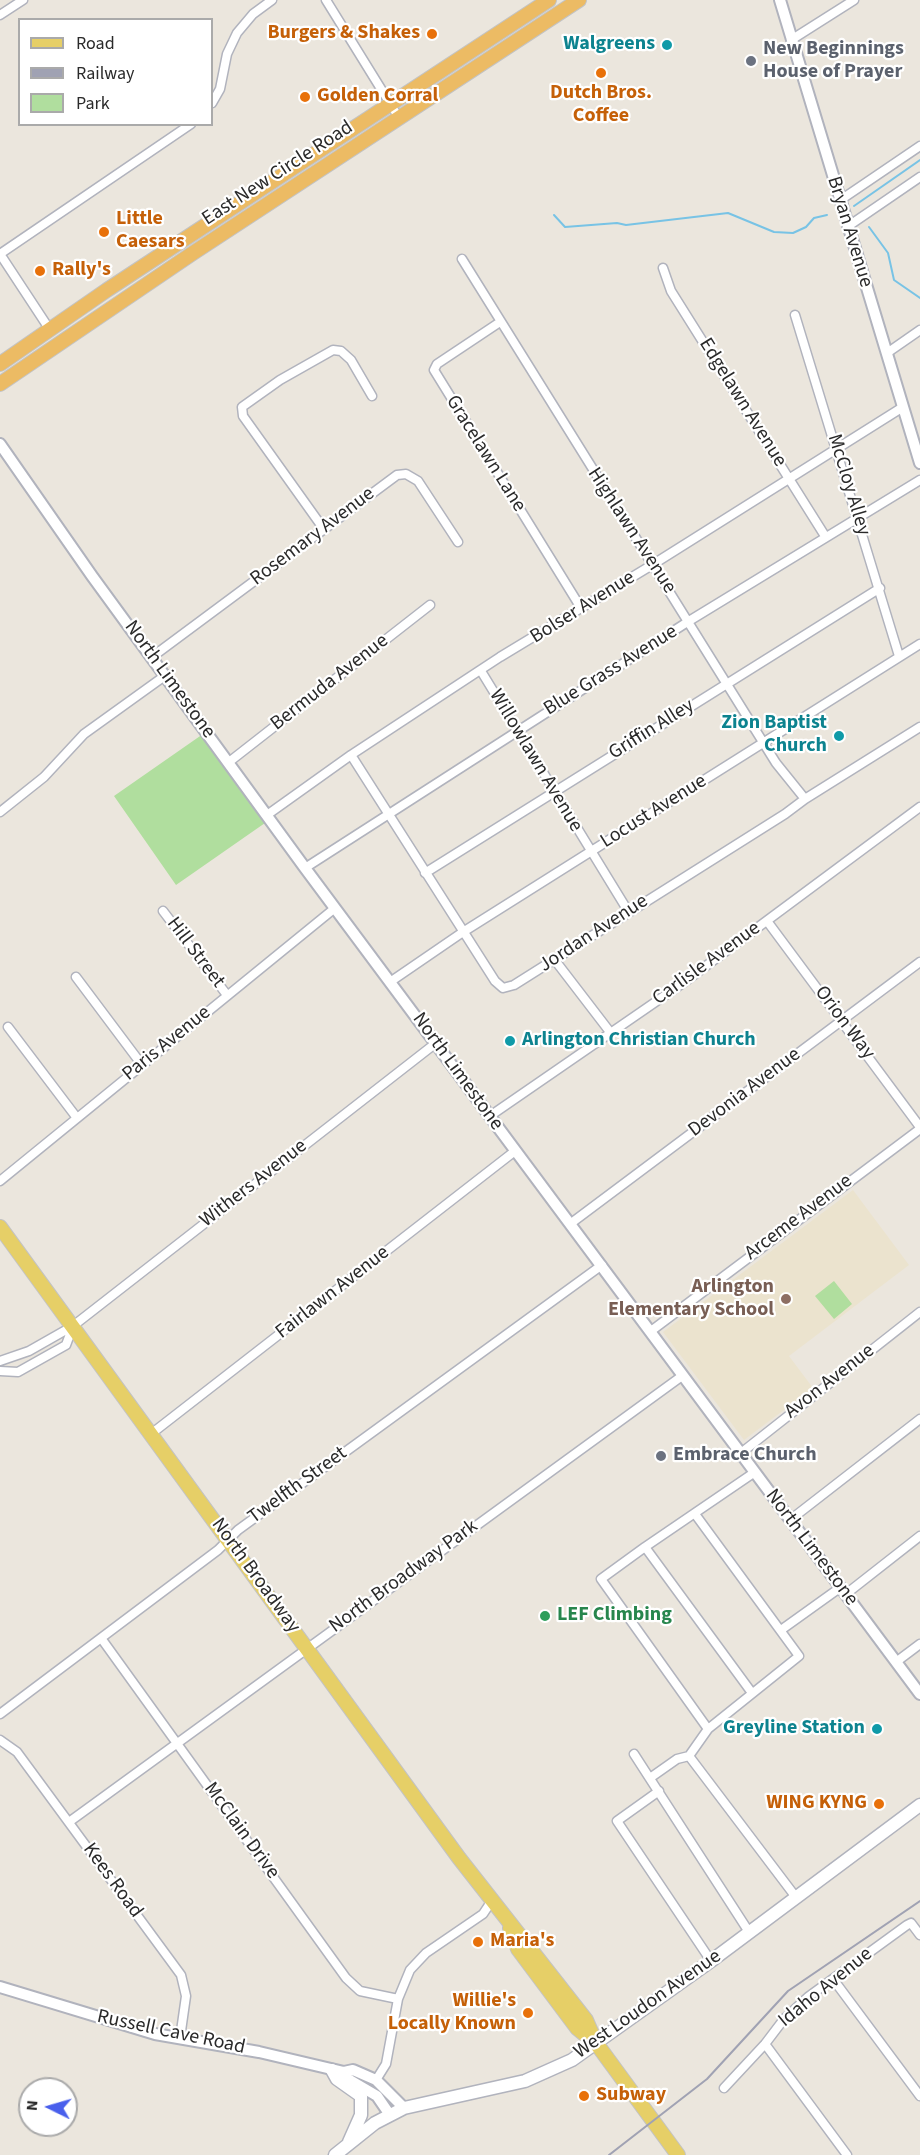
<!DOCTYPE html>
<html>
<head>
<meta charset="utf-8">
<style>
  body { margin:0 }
  #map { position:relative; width:920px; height:2155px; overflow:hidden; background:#ebe6dd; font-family:"Source Sans 3",sans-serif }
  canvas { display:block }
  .legend { position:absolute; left:18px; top:18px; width:195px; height:108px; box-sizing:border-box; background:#fff; border:2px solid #aaa; margin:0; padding:8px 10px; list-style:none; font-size:18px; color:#2a2a2a }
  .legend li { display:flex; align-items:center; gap:12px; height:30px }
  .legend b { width:30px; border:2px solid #aaa }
  .north { position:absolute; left:18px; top:2077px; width:60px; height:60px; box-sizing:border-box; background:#fff; border:2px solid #aaa; border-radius:50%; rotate:275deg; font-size:16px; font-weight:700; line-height:24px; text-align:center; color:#2a2a2a }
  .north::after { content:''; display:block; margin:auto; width:21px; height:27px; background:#495fec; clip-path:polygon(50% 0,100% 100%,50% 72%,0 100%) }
</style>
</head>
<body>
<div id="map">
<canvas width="920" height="2155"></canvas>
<ul class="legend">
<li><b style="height:8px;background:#e6cf67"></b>Road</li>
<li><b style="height:8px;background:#a0a2b3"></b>Railway</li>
<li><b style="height:16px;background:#b0de9e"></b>Park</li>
</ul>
<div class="north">N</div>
</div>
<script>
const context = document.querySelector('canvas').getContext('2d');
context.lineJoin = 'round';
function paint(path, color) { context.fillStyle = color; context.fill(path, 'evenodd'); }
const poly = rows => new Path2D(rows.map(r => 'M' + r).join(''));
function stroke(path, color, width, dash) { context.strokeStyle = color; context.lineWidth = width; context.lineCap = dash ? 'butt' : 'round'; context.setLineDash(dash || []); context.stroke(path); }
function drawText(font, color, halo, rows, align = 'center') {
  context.font = font + ' "Source Sans 3",sans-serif'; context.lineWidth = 4.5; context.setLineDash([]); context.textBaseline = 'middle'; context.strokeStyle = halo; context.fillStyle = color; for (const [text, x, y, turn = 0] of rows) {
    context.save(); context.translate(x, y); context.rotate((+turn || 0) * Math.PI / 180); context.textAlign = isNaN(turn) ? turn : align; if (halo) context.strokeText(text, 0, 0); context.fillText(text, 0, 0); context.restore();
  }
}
const education = poly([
  [853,1190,909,1265,789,1356,813,1388,744,1440,663,1332]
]);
const green = poly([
  [203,734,265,823,176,885,114,796],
  [834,1281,852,1304,834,1319,815,1296]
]);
const stream = poly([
  [854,206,920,160],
  [554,215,565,227,617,223,626,225,728,213,774,232,793,233,806,227,814,218,827,215],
  [869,227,888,253,894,280,920,298]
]);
const minor = poly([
  [326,0,399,118],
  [0,15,23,0],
  [791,40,854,0],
  [212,103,220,89,227,54,237,33,253,14,272,0],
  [839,201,920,146],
  [847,227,920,177],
  [462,259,776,763,805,799],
  [663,268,671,291,825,536],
  [795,315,899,656],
  [500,322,437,364,434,370,581,608],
  [50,330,0,254,191,124],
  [887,353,920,330],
  [323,528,243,416,242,407,280,380,333,350,341,351,351,360,372,396],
  [152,657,397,475,406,474,418,481,458,542],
  [481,671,628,911],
  [351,755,495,981,503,988,514,985,785,814,805,799,920,727],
  [229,762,430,605],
  [0,812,44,777,84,734,166,675],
  [267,815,351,755,500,657,652,565,903,407],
  [305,868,689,621,920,480],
  [425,873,880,588],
  [163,911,227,995],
  [767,921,920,1127],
  [554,959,610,1032],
  [76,977,142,1065],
  [390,982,463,932,920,644],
  [8,1027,77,1118],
  [490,1116,683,983,920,807],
  [0,1181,335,908],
  [570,1224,920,962],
  [651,1331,920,1129],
  [0,1361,29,1351,73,1326,436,1043],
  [0,1371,18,1372,66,1345,73,1326],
  [151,1434,515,1151],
  [741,1453,920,1312],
  [695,1514,799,1656,708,1729,601,1579,645,1547,755,1472],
  [790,1520,920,1419],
  [645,1547,752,1693],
  [846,1594,920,1536],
  [781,1630,841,1587],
  [101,1638,346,1978,360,1991,398,1999],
  [896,1662,920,1644],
  [0,1714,218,1550,238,1530,602,1265],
  [0,1740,17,1752,181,1975,186,1996,180,2038],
  [634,1754,749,1932],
  [689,1756,795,1896],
  [650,1778,677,1759,689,1756,708,1729],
  [659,1791,617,1821,711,1961],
  [69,1822,682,1376],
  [833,1979,920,2096],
  [765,2044,847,2155],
  [376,2080,386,2064,398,1999,410,1970,426,1953,483,1914,491,1902],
  [724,2088,765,2044,784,2019,808,1997,907,1925,911,1923,920,1935]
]);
const tertiary = poly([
  [780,0,920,463],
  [0,444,92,576,305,868,920,1694],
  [0,1987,155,2034,259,2052,344,2072,353,2070,376,2080,404,2108],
  [344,2072,348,2079,377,2096,390,2115]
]);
const secondary = poly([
  [332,2070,337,2079,361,2096,361,2115,349,2142],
  [335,2155,375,2123,404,2108,525,2081,572,2060,711,1961,920,1805]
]);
const primary = poly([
  [0,1227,459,1858,586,2020,596,2043,678,2155],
  [510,1928,518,1949,577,2028,594,2042]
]);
const trunk = poly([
  [0,364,107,290,549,0],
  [0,384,193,253,579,0]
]);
const rail = poly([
  [609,2155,707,2079,788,1991,920,1901]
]);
const markers = [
  [432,34,6,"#e8710a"],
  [667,45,6,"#0f9aa8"],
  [751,61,6,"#6b7280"],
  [601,73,6,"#e8710a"],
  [305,97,6,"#e8710a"],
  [104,232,6,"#e8710a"],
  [40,271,6,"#e8710a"],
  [839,736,6,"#0f9aa8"],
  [510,1041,6,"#0f9aa8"],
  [786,1299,6,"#8d6e63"],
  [661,1456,6,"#6b7280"],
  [545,1616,6,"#2e9e5b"],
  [877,1729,6,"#0f9aa8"],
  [879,1804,6,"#e8710a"],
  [478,1942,6,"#e8710a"],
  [528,2013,6,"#e8710a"],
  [584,2096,6,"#e8710a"]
];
const foodNames = [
  ["Burgers & Shakes",420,34,"right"],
  ["Dutch Bros.",601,94,"center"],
  ["Coffee",601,117,"center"],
  ["Golden Corral",317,97],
  ["Little",116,220],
  ["Caesars",116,243],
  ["Rally's",52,271],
  ["WING KYNG",867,1804,"right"],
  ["Maria's",490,1942],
  ["Willie's",516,2002,"right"],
  ["Locally Known",516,2025,"right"],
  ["Subway",596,2096]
];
const cultureNames = [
  ["Walgreens",655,45],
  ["Zion Baptist",827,724],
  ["Church",827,747],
  ["Arlington Christian Church",522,1041,"left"],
  ["Greyline Station",865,1729]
];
const worshipNames = [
  ["New Beginnings",763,50],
  ["House of Prayer",763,73],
  ["Embrace Church",673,1456]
];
const streetNames = [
  ["East New Circle Road",278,174,-33],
  ["Bryan Avenue",849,232,73],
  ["Edgelawn Avenue",742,403,58],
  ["Gracelawn Lane",485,454,58],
  ["McCloy Alley",848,485,73],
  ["Highlawn Avenue",631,531,57],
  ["Rosemary Avenue",313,537,-37],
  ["Bolser Avenue",583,608,-32],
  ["Blue Grass Avenue",611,671,-32],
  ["North Limestone",169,680,54],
  ["Bermuda Avenue",330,683,-38],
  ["Griffin Alley",652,730,-32],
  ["Willowlawn Avenue",535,761,59],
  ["Locust Avenue",654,812,-32],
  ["Jordan Avenue",594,934,-33],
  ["Hill Street",195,953,53],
  ["Carlisle Avenue",707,964,-36],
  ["Orion Way",844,1023,53],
  ["Paris Avenue",167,1044,-39],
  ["North Limestone",457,1072,54],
  ["Devonia Avenue",745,1093,-37],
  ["Withers Avenue",254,1184,-38],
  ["Arceme Avenue",799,1218,-37],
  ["Fairlawn Avenue",333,1293,-38],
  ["Avon Avenue",830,1382,-38],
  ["Twelfth Street",298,1486,-36],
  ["North Limestone",811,1548,53],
  ["North Broadway",255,1576,54],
  ["North Broadway Park",404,1577,-36],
  ["McClain Drive",241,1831,54],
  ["Kees Road",112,1881,54],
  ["Idaho Avenue",826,1988,-39],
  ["West Loudon Avenue",648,2005,-35],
  ["Russell Cave Road",171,2033,12]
];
const educationNames = [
  ["Arlington",774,1288],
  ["Elementary School",774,1311]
];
const leisureNames = [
  ["LEF Climbing",557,1616]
];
paint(education, '#ebe3ce');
paint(green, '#b0de9e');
stroke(stream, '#78c3e5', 2);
stroke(minor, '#b1b3bd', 11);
stroke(tertiary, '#b1b3bd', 14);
stroke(secondary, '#b1b3bd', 15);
stroke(primary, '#c3c3c3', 16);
stroke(trunk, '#c3c3c3', 16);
stroke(minor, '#fff', 8);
stroke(tertiary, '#fff', 10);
stroke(secondary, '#fff', 12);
stroke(primary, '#e6cf67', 14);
stroke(trunk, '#ecbb64', 14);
stroke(rail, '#a0a2b3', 2);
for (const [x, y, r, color] of markers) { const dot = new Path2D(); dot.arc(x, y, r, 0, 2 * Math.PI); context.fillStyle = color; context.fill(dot); stroke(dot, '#fff', 2); }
drawText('bold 20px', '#c56008', '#fff', foodNames, 'left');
drawText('bold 20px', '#0d838f', '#fff', cultureNames, 'right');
drawText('bold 20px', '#5b616d', '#fff', worshipNames, 'left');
drawText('20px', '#2a2a2a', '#fff', streetNames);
drawText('bold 20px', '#785e54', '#fff', educationNames, 'right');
drawText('bold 20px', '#27864d', '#fff', leisureNames, 'left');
</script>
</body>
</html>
